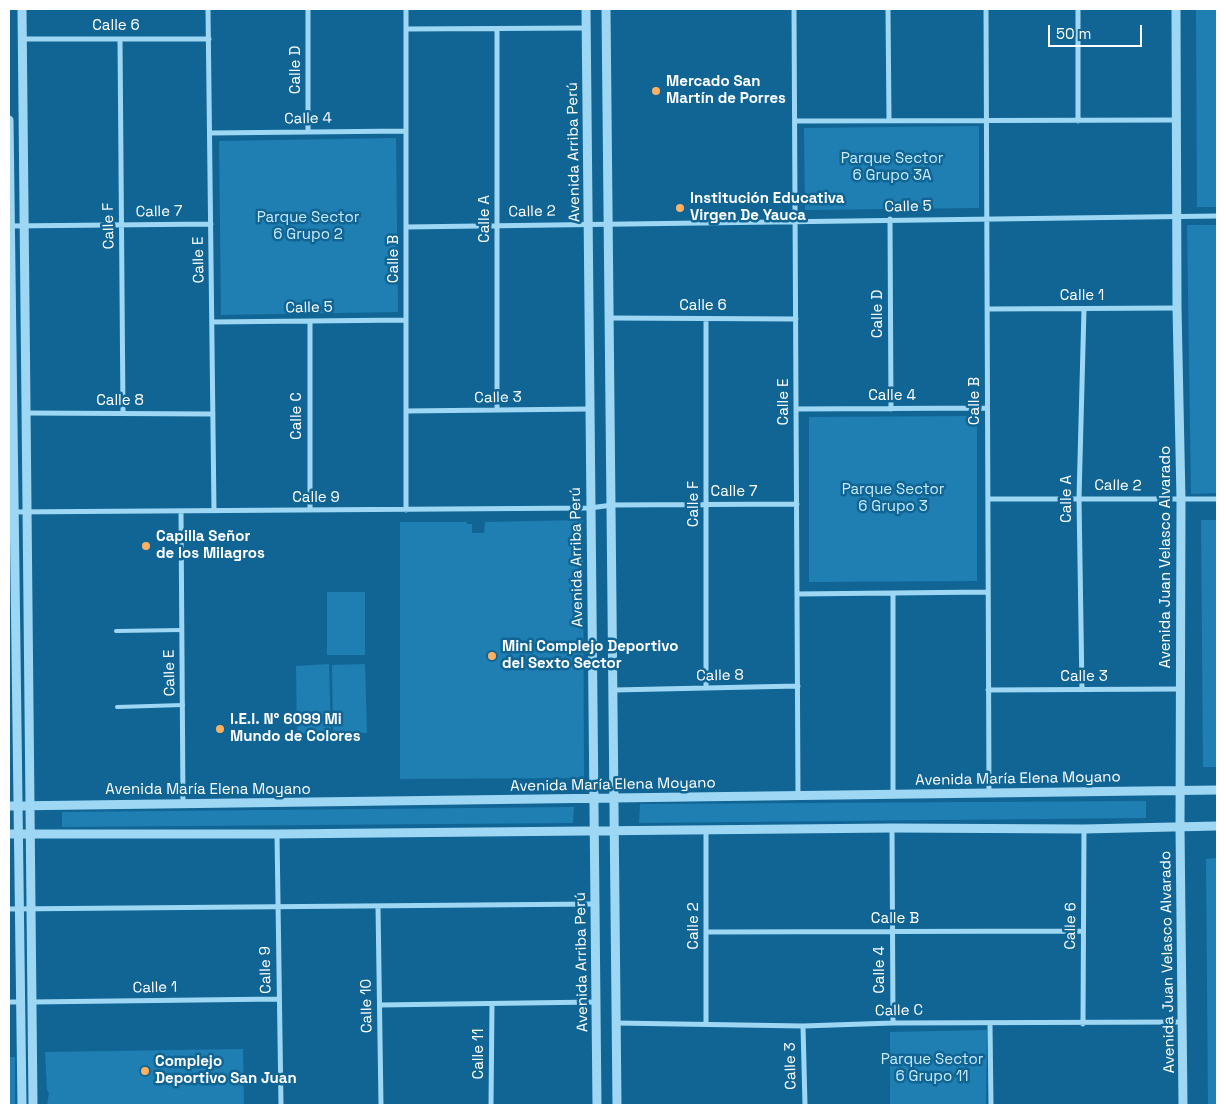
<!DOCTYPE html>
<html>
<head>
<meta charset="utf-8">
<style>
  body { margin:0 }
  #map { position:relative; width:1226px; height:1114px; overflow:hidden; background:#106595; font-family:"Space Grotesk",sans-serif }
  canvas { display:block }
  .frame { position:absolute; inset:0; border:10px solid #fff; pointer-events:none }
  .scale { position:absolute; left:1048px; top:25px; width:94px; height:22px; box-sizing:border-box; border:2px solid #fff; border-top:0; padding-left:6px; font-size:15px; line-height:18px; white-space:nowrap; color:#fff; -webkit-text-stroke:4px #106595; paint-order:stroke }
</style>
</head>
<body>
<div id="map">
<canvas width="1226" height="1114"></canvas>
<div class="frame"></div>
<div class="scale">50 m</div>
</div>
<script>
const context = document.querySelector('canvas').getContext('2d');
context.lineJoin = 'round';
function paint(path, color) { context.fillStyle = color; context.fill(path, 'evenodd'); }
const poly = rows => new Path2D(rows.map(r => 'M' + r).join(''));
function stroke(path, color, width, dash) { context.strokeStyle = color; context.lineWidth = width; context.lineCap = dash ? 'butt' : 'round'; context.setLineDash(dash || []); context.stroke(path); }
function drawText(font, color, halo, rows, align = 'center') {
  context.font = font + ' "Space Grotesk",sans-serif'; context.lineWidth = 5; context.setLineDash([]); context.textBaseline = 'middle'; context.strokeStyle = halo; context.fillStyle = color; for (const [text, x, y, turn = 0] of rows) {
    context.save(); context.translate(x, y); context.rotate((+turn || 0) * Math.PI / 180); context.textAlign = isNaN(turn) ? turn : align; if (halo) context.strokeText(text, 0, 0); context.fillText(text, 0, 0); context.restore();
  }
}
const green = poly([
  [1196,9,1217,9,1217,207,1197,207],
  [979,126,979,208,805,210,804,128],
  [396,138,398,312,221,315,219,141],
  [1187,225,1217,225,1217,493,1191,494],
  [977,416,977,581,809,582,809,417],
  [583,520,584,778,400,779,400,522,467,522,467,524,472,524,472,533,484,533,485,522],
  [1201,520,1217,520,1217,767,1203,767],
  [327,592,365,592,365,655,327,655],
  [329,664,331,734,297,734,296,666],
  [365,664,367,733,333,734,332,665],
  [1146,801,1146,818,639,823,640,804],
  [574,807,573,823,62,827,62,812],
  [1217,858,1217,1105,1208,1105,1206,859],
  [987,1030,986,1105,890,1105,890,1032],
  [243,1049,244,1105,47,1105,49,1093,47,1090,45,1052],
  [9,1057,15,1057,15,1105,9,1105]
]);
const service = poly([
  [116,631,182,630],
  [117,707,183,705]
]);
const minor = poly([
  [208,9,214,511],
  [308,9,308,132],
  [406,9,406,510],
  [794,9,798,796],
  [888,9,889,120],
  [986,9,989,793],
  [406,29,586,28],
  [497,29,497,410],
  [23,39,209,39],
  [120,39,123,413],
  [795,121,1176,120],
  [1078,121,1078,9],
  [210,133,406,131],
  [890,219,891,409],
  [9,226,211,224],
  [406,227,1217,216],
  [987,309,1177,308],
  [610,318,796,319],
  [706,319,706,688],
  [310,321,310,510],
  [212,322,406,320],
  [796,409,987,408],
  [406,411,589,409],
  [26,413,213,414],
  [988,499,1217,499],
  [181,511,183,804],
  [9,512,590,508,612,505,797,504],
  [797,594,988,592],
  [614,690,798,686],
  [988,690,1181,689],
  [1082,690,1079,498,1084,309],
  [893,795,893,593],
  [892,828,893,1023],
  [277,834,281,1105],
  [378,906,381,1105],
  [9,909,595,904],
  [706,932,1083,931],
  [9,1002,22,1002],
  [32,1002,279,999],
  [380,1005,596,1002],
  [616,1023,803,1026,893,1023,1182,1022],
  [706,1023,706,829],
  [990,1024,991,1105],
  [1083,1024,1084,829],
  [803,1026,805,1105],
  [491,1105,492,1004]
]);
const tertiary = poly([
  [22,9,33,1105],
  [586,9,597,1105],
  [606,9,617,1105],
  [1176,9,1177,308,1181,499,1180,827,1183,1105],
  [9,120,22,1105],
  [9,806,1217,790],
  [9,834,277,834,892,828,1084,829,1217,826]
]);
const markers = [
  [656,91,5,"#ffb161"],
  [680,208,5,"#ffb161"],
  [146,546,5,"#ffb161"],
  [492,656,5,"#ffb161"],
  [220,729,5,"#ffb161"],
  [145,1071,5,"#ffb161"]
];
const streetNames = [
  ["Calle 6",116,26],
  ["Calle D",296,70,-90],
  ["Calle 4",308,119,-1],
  ["Avenida Arriba Perú",574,152,-91],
  ["Calle 5",908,207,-1],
  ["Calle 7",159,212,-1],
  ["Calle 2",532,212,-1],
  ["Calle A",485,219,-90],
  ["Calle F",109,226,-91],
  ["Calle B",394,259,-90],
  ["Calle E",199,260,-91],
  ["Calle 1",1082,296],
  ["Calle 6",703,306],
  ["Calle 5",309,308,-1],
  ["Calle D",878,314,-90],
  ["Calle 4",892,396],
  ["Calle 3",498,398,-1],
  ["Calle 8",120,401],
  ["Calle B",975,401,-90],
  ["Calle E",784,402,-90],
  ["Calle C",297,416,-90],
  ["Calle 2",1118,486,1],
  ["Calle 7",734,492],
  ["Calle 9",316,498],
  ["Calle A",1067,499,-90],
  ["Calle F",694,504,-90],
  ["Avenida Arriba Perú",577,557,-91],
  ["Avenida Juan Velasco Alvarado",1166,557,-90],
  ["Calle E",170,673,-91],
  ["Calle 8",720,676,-1],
  ["Calle 3",1084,677],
  ["Avenida María Elena Moyano",1018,779,-1],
  ["Avenida María Elena Moyano",613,785,-1],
  ["Avenida María Elena Moyano",208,790],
  ["Calle B",895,919],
  ["Calle 2",694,926,-90],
  ["Calle 6",1071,926,-89],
  ["Avenida Arriba Perú",582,962,-91],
  ["Avenida Juan Velasco Alvarado",1168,962,-91],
  ["Calle 9",266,970,-91],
  ["Calle 4",880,970,-90],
  ["Calle 1",155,988,-1],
  ["Calle 10",367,1006,-91],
  ["Calle C",899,1011,-1],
  ["Calle 11",479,1054,-90],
  ["Calle 3",791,1066,-91]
];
const poiNames = [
  ["Mercado San",666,82],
  ["Martín de Porres",666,99],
  ["Institución Educativa",690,199],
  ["Virgen De Yauca",690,216],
  ["Capilla Señor",156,537],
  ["de los Milagros",156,554],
  ["Mini Complejo Deportivo",502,647],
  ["del Sexto Sector",502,664],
  ["I.E.I. N° 6099 Mi",230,720],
  ["Mundo de Colores",230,737],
  ["Complejo",155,1062],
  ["Deportivo San Juan",155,1079]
];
const parkNames = [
  ["Parque Sector",892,159],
  ["6 Grupo 3A",892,176],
  ["Parque Sector",308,218],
  ["6 Grupo 2",308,235],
  ["Parque Sector",893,490],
  ["6 Grupo 3",893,507],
  ["Parque Sector",932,1060],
  ["6 Grupo 11",932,1077]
];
paint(green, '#1f7fb2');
stroke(service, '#9ed7f4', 4);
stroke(minor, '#9ed7f4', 5);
stroke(tertiary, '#9ed7f4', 9);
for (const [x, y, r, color] of markers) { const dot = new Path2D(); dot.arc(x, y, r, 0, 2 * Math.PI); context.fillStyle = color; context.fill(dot); stroke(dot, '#106595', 2); }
drawText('15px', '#fff', '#106595', streetNames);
drawText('bold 15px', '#fff', '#106595', poiNames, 'left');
drawText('15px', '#c6ebfe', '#106595', parkNames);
</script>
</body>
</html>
